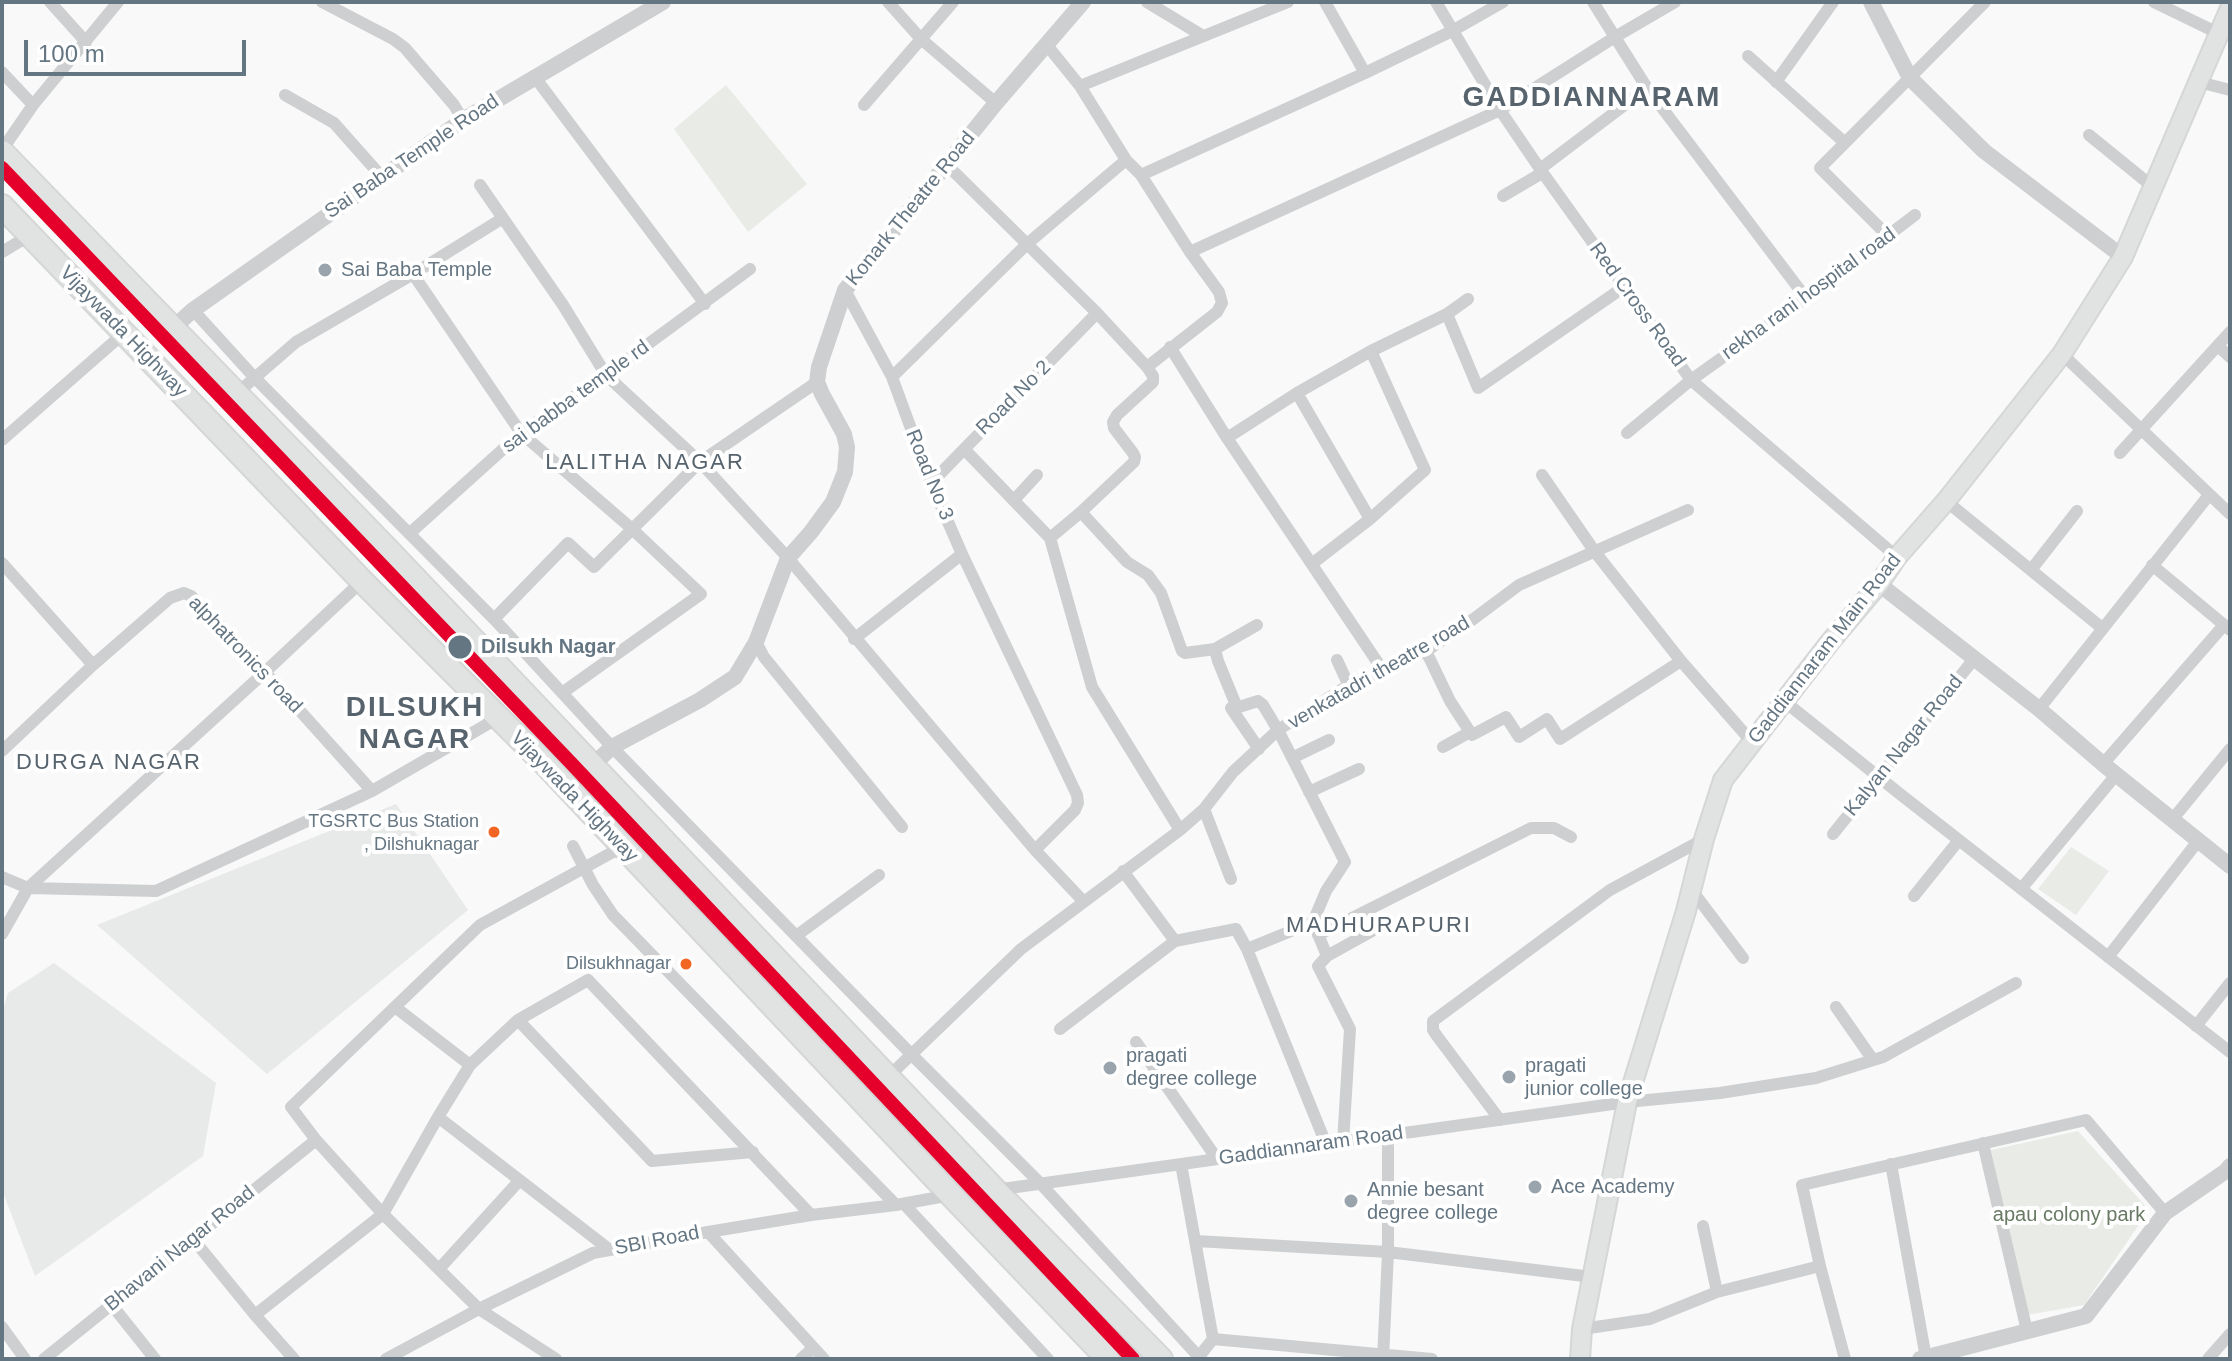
<!DOCTYPE html>
<html>
<head>
<meta charset="utf-8">
<style>
  body { margin:0 }
  #map { position:relative; width:2232px; height:1361px; overflow:hidden; background:#f9f9f9; font-family:Arial,sans-serif }
  canvas { display:block }
  .frame { position:absolute; inset:0; border:4px solid #657683; pointer-events:none }
  .scale { position:absolute; left:24px; top:40px; width:222px; height:36px; box-sizing:border-box; border:4px solid #657683; border-top:0; padding-left:10px; font-size:24px; line-height:28px; white-space:nowrap; color:#657683; -webkit-text-stroke:6px #fff; paint-order:stroke }
</style>
</head>
<body>
<div id="map">
<canvas width="2232" height="1361"></canvas>
<div class="frame"></div>
<div class="scale">100 m</div>
</div>
<script>
const context = document.querySelector('canvas').getContext('2d');
context.lineJoin = 'round';
function paint(path, color) { context.fillStyle = color; context.fill(path, 'evenodd'); }
const poly = rows => new Path2D(rows.map(r => 'M' + r).join(''));
function stroke(path, color, width, dash) { context.strokeStyle = color; context.lineWidth = width; context.lineCap = dash ? 'butt' : 'round'; context.setLineDash(dash || []); context.stroke(path); }
function drawText(font, color, halo, rows, align = 'center') {
  context.font = font + ' Arial,sans-serif'; context.lineWidth = 8; context.setLineDash([]); context.textBaseline = 'middle'; context.strokeStyle = halo; context.fillStyle = color; for (const [text, x, y, turn = 0] of rows) {
    context.save(); context.translate(x, y); context.rotate((+turn || 0) * Math.PI / 180); context.textAlign = isNaN(turn) ? turn : align; if (halo) context.strokeText(text, 0, 0); context.fillText(text, 0, 0); context.restore();
  }
}
const built = poly([
  [396,804,468,910,267,1074,97,925],
  [54,963,216,1083,203,1156,35,1276,2,1190,2,1013,8,993]
]);
const green = poly([
  [726,85,807,184,748,232,674,129],
  [2071,847,2109,871,2076,915,2038,889],
  [2078,1131,2149,1210,2084,1305,2027,1315,1991,1150]
]);
const minor = poly([
  [50,2,86,42],
  [322,2,393,39,405,48,454,105,463,120],
  [888,2,921,39,996,103],
  [1147,2,1203,36],
  [1325,2,1365,73],
  [1436,2,1500,110,1540,169,1691,380,1897,557],
  [1593,2,1647,88,1806,298],
  [2154,2,2220,34],
  [1046,44,1080,86,1126,160,1141,175,1190,252,1219,292,1222,303,1217,312,1147,367,1153,376,1153,382,1117,415,1113,422,1114,428,1133,453,1135,457,1134,462,1081,512,1050,538],
  [1748,56,1844,142],
  [2,72,33,105],
  [534,76,705,304],
  [1776,82,1833,2],
  [2199,82,2230,90],
  [1080,86,1288,2],
  [285,95,334,123,381,176],
  [864,105,953,2],
  [2089,135,2153,187],
  [2,150,33,105,118,2],
  [946,164,1097,313,1147,367],
  [1540,169,1647,88],
  [1141,175,1365,73,1452,31,1503,2],
  [480,185,563,305,606,375,700,462,788,558,1035,850,1084,902],
  [1503,196,1542,173],
  [1888,236,1820,168,1985,2],
  [2,252,30,235],
  [1190,252,1500,110,1615,37,1675,2],
  [413,274,521,433,631,528,701,594,562,693],
  [845,290,892,377],
  [193,310,254,377,494,619,612,747,911,1054,1040,1183,1199,1357],
  [1447,314,1478,388,1624,287],
  [2218,346,2230,357],
  [1170,347,1227,438,1382,669],
  [2062,354,2230,514],
  [1297,393,1370,519],
  [236,394,296,342,413,274,503,218],
  [1627,433,1691,380,1806,298,1915,215],
  [1227,438,1297,393,1371,351,1447,314,1468,299],
  [2,440,124,333],
  [964,449,1050,538,1092,687,1180,830],
  [2120,453,2230,332],
  [1542,475,1595,552,1681,661,1752,742],
  [931,483,1097,313],
  [1014,500,1037,475],
  [1946,501,2102,628],
  [1081,512,1127,562,1148,575,1161,593,1182,651,1185,653,1215,649],
  [410,533,521,433,606,375,750,269],
  [2,563,93,665],
  [1313,563,1370,519,1425,470,1371,351],
  [2152,565,2230,630],
  [2031,570,2077,511],
  [494,619,568,543,594,567,700,462,817,382],
  [1257,625,1215,649,1218,661,1236,705,1239,707,1258,701,1263,705,1278,730,1345,862,1326,891,1313,922,1327,956,1318,966,1350,1029,1343,1142],
  [854,639,962,554],
  [756,642,764,657,902,827],
  [1426,651,1450,701,1472,735,1506,717,1519,737,1547,719,1560,739,1681,661],
  [1337,660,1349,686],
  [1784,701,1900,794,2230,1052],
  [1231,708,1259,749],
  [2039,709,2209,495],
  [1443,747,1470,732],
  [2,751,93,665,170,598,184,593,191,596,265,672,372,791],
  [1292,758,1329,740],
  [2103,764,2224,625],
  [1309,792,1359,769],
  [1204,809,1231,879],
  [2172,820,2230,749],
  [1833,834,1974,659],
  [573,846,593,885,613,915,896,1205],
  [1035,850,1075,810,1078,803,1077,795,962,554,931,483,892,377,1027,244,1126,160],
  [1123,871,1175,941],
  [2,877,28,888,156,891,372,791,498,718],
  [1691,889,1743,958],
  [2021,889,2116,775],
  [1914,896,1959,840],
  [2,934,28,888,265,672,362,581],
  [1318,935,1531,828,1554,828,1571,837],
  [796,936,879,875],
  [1247,949,1313,922],
  [1327,956,1381,926],
  [2108,957,2198,841],
  [395,1007,470,1065],
  [1836,1007,1873,1060],
  [518,1020,652,1161,753,1152],
  [2196,1026,2230,983],
  [1060,1029,1175,941,1236,929,1247,949,1326,1144],
  [1136,1042,1217,1159],
  [888,1077,1021,949,1180,830,1204,809,1233,772,1278,730,1344,688,1426,651,1468,623,1519,585,1688,510],
  [438,1117,470,1065,518,1020,588,980,811,1215],
  [1500,1120,1437,1036,1433,1030,1433,1021,1610,890,1704,839],
  [1983,1143,2027,1331],
  [1181,1164,1213,1339],
  [1891,1164,1926,1358],
  [995,1190,1627,1102,1720,1093,1816,1078,1883,1057,2016,983],
  [904,1204,1048,1359],
  [1703,1226,1717,1292],
  [708,1232,824,1359],
  [193,1239,255,1315,294,1359],
  [1196,1241,1388,1252,1592,1277],
  [1820,1266,1802,1185,2086,1120,2165,1213],
  [439,1269,519,1181],
  [111,1304,155,1359],
  [255,1315,383,1214,438,1117,610,1250],
  [2,1327,25,1359],
  [1582,1329,1650,1319,1717,1292,1820,1266,1845,1359],
  [44,1359,316,1140],
  [386,1359,479,1309,593,1253,708,1232,811,1215,896,1205,951,1195],
  [556,1359,479,1309,383,1214,316,1140,291,1107,480,925,622,847],
  [801,1359,813,1348],
  [1197,1359,1213,1339,1432,1359],
  [1383,1359,1388,1252,1388,1136],
  [2208,1359,2230,1334]
]);
const tertiary = poly([
  [1871,2,1910,78,1984,151,2123,257],
  [172,329,193,310,463,120,663,2],
  [1879,584,2039,709,2103,764,2230,866],
  [593,765,612,747,700,700,735,677,756,642,788,558,811,532,833,502,845,472,847,447,844,434,822,394,817,382,819,367,845,290,996,103,1083,2],
  [1920,1359,2086,1316,2165,1213,2226,1171,2230,1166]
]);
const secondary = poly([
  [1580,1359,1582,1329,1627,1102,1686,911,1704,839,1723,780,1830,642,1879,584,1897,557,1946,501,2062,354,2123,257,2230,8]
]);
const trunk = poly([
  [2,152,391,553,995,1190,1161,1359],
  [2,206,362,581,546,765,951,1195,1108,1359]
]);
const metro1 = poly([
  [2,168,571,763,1133,1359]
]);
const markers = [
  [325,270,8,"#99a4ac"],
  [460,647,13,"#657683"],
  [494,832,7,"#f26522"],
  [686,964,7,"#f26522"],
  [1110,1068,8,"#99a4ac"],
  [1509,1077,8,"#99a4ac"],
  [1535,1187,8,"#99a4ac"],
  [1351,1201,8,"#99a4ac"]
];
const busNames = [
  ["TGSRTC Bus Station",479,822],
  [", Dilshuknagar",479,845],
  ["Dilsukhnagar",671,964]
];
const streetNames = [
  ["Sai Baba Temple Road",412,157,-34],
  ["Konark Theatre Road",911,209,-51],
  ["rekha rani hospital road",1809,294,-36],
  ["Red Cross Road",1637,305,54],
  ["Vijaywada Highway",123,332,46],
  ["sai babba temple rd",576,397,-36],
  ["Road No 2",1014,398,-45],
  ["Road No 3",929,475,68],
  ["Gaddiannaram Main Road",1825,649,-52],
  ["alphatronics road",245,655,46],
  ["venkatadri theatre road",1379,673,-30],
  ["Kalyan Nagar Road",1904,746,-51],
  ["Vijaywada Highway",574,797,46],
  ["Gaddiannaram Road",1311,1146,-8],
  ["SBI Road",657,1241,-11],
  ["Bhavani Nagar Road",180,1249,-39]
];
const poiNames = [
  ["Sai Baba Temple",341,270],
  ["pragati",1126,1056],
  ["degree college",1126,1079],
  ["pragati",1525,1066],
  ["junior college",1525,1089],
  ["Ace Academy",1551,1187],
  ["Annie besant",1367,1190],
  ["degree college",1367,1213]
];
const stopNames = [
  ["Dilsukh Nagar",481,647]
];
const parkNames = [
  ["apau colony park",2069,1215]
];
const neighbourhoodNames = [
  ["LALITHA NAGAR",645,463],
  ["DURGA NAGAR",109,763],
  ["MADHURAPURI",1379,926]
];
const districtNames = [
  ["GADDIANNARAM",1592,98],
  ["DILSUKH",415,708],
  ["NAGAR",415,740]
];
paint(built, '#e8e9e9');
paint(green, '#e8ebe6');
stroke(secondary, '#d5d6d7', 22);
stroke(trunk, '#d5d6d6', 26);
stroke(minor, '#cecfd0', 12);
stroke(tertiary, '#cecfd0', 16);
stroke(secondary, '#e1e2e2', 18);
stroke(trunk, '#e1e2e2', 22);
stroke(metro1, '#e4002b', 14);
for (const [x, y, r, color] of markers) { const dot = new Path2D(); dot.arc(x, y, r, 0, 2 * Math.PI); context.fillStyle = color; context.fill(dot); stroke(dot, '#fff', 3); }
drawText('18px', '#657683', '#fff', busNames, 'right');
drawText('20px', '#657683', '#fff', streetNames);
drawText('20px', '#657683', '#fff', poiNames, 'left');
drawText('bold 20px', '#657683', '#fff', stopNames, 'left');
drawText('20px', '#687a64', '#fff', parkNames);
context.letterSpacing = '2px';
drawText('22px', '#57646e', '#fff', neighbourhoodNames);
context.letterSpacing = '0px';
context.letterSpacing = '2px';
drawText('bold 28px', '#57646e', '#fff', districtNames);
context.letterSpacing = '0px';
</script>
</body>
</html>
